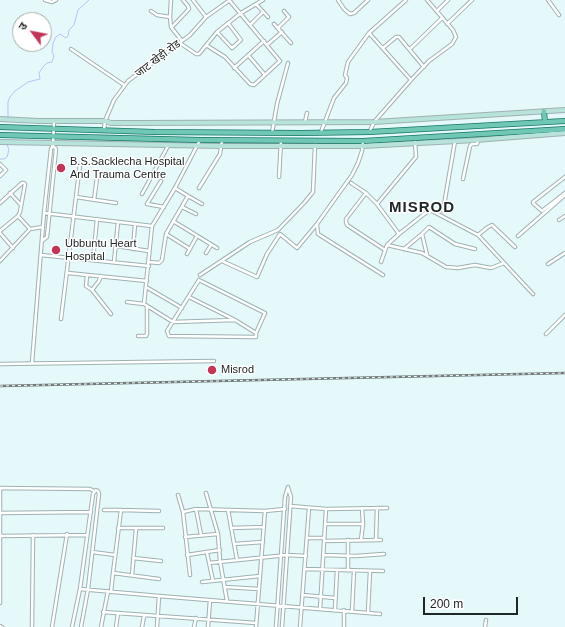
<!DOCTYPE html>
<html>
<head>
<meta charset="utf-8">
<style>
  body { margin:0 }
  #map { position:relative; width:565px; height:627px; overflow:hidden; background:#e5f8fa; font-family:Helvetica,"Noto Sans Devanagari",sans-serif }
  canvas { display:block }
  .north { position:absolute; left:12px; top:12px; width:40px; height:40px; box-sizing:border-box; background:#fff; border:1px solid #a6a9a9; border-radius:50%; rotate:302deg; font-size:11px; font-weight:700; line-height:16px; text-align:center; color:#202728 }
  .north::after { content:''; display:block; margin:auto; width:14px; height:18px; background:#c43457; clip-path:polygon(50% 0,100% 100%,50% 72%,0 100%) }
  .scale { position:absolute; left:423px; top:597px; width:95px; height:18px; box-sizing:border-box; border:2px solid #202728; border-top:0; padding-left:5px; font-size:12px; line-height:14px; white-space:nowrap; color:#202728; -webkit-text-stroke:3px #fff; paint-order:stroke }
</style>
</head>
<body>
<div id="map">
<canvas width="565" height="627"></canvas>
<div class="north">उ</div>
<div class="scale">200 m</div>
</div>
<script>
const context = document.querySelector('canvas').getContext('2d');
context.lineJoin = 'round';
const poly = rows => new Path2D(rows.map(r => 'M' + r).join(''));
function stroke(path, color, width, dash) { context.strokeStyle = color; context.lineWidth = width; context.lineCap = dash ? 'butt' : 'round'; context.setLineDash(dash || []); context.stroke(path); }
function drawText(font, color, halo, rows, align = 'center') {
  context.font = font + ' Helvetica,"Noto Sans Devanagari",sans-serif'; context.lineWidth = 3; context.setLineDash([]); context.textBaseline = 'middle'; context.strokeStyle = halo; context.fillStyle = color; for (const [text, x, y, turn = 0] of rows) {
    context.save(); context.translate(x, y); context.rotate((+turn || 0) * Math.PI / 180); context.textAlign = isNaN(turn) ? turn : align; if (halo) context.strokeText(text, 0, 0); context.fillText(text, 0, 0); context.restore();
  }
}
const stream = poly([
  [8,119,8,102,10,97,15,91,28,82,40,79,39,73,43,67,47,63,52,62,54,56,52,52,53,43,56,37,60,34,66,38,68,36,69,30,74,25,78,10,89,0],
  [0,159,4,159,7,157,9,150,7,144]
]);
const street = poly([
  [45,0,52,2,56,0],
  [171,0,170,17,171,27,182,41],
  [193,0,206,17],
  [338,0,344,9,350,14,354,13,368,0],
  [406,0,369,33,411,80],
  [548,0,559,15],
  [256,4,268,17],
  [151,11,157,15,170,17],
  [437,11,448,0],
  [251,24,263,12],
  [274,24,291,43],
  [447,24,472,0],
  [172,27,189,9,188,6,183,0],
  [278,28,289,17,284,11],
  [217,32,232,48,241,40,228,23],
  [180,43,196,54,199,54,217,32,241,13,263,0],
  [206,45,225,57,250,84,254,85,280,61,229,0],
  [267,45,282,32],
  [383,48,396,37,399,37,424,67],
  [71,49,124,85],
  [410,49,442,18],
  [248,55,265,75],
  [234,68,264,41],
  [305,122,307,113],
  [104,130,105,121,114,100,128,81,190,35,206,17,230,0],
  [370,131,374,122,411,80,429,61,452,44,456,37,453,30,427,0],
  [321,132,334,98,346,83,347,78,345,75,348,62,369,33],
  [272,133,277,104,288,63],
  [200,140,175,188,152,226,144,304,173,322,235,320],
  [0,164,6,170,0,176],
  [279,177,281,141],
  [565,177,533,202,533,203,542,211,565,193],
  [463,179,470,146,472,144,477,144,478,140],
  [161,181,147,204,164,207],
  [351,183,366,193,377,204,399,234,428,211,432,211,478,235,533,294],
  [199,188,220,154,222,141],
  [10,193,21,205],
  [366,193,346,219,346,222,347,225,385,250],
  [142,194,168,146],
  [188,196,202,204],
  [76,197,116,203],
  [94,200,97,178],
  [0,203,22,183,24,183,25,184,20,212,18,216,0,231],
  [377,204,416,157,415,142],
  [182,207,196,214],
  [443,211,455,141],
  [44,213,152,226],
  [18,216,30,229],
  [559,220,565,216],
  [173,221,217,248],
  [317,225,318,234,383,275],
  [0,233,13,248],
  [166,234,190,249],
  [478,235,488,227,492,225,515,247],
  [518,236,565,195],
  [42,241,47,237,56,149,53,146],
  [387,245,422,253,446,267,458,268,475,265,491,268,504,263],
  [116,246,149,251],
  [133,249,135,224],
  [404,249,422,234],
  [206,253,211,245],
  [187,254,197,236],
  [41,255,149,266],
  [427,255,422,234,429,227,455,244,475,249],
  [93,260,97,219],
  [0,261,30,229,43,227],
  [222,261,257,277,267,254,280,234,297,248,317,224,352,175,358,163,362,151,363,141],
  [114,262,118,222],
  [149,262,159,263,162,260,166,234,188,196,175,188],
  [381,262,387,245,399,234],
  [548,264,565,253],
  [68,273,147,281],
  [87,275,86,286,92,290,99,281,101,276],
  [200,275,250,242,278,230,304,203,313,192,315,145],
  [199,280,265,313,256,333,256,337,169,336,167,331,199,280],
  [146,287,182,308],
  [92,290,111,314],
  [189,297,235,320,256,333],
  [127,302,144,304],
  [61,319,80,164],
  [546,334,565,315],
  [138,336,146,336,147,334,147,306],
  [32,363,44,213,51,149,53,145,54,121],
  [0,364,214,361],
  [206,493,218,534,220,561,227,601],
  [178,495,183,512,190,575],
  [290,506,326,509,387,508],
  [196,509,201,535],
  [104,510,121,510,159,511],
  [228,510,237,560],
  [183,512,196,509,265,511,285,509],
  [0,513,91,512],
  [325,524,363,524],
  [118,528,163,528],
  [231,528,264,527],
  [0,536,87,535],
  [185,537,218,534],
  [307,538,324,538],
  [361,540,363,524,362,508],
  [376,540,377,508],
  [324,541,381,540],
  [234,544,263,542],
  [92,552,115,555],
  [207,553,213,581],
  [187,555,220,550],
  [323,555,356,556,384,554],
  [133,558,161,561],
  [209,563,287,555,306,556],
  [305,569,383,571],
  [348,571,348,540],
  [113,573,121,510],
  [132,575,136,529],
  [202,582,260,576],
  [225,587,259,589],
  [80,589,159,596,380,614],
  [111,592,113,573,159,579],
  [303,595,335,598],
  [0,603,0,488,90,489,94,491],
  [320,609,326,509],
  [335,609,337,570],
  [352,611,354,571],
  [103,612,256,623],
  [368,613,370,571],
  [0,626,2,627],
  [32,627,33,535],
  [52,627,67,534],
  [72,627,80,589,93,494,96,490,98,491,99,494,88,589,81,627],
  [101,627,108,591],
  [116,627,118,613],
  [142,627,144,616],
  [157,627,159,596],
  [194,627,196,618],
  [208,627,210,600],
  [256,627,265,511],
  [276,627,285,497,288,487],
  [282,627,291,497,288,488],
  [300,627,309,508],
  [344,627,344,610],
  [485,627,486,620]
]);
const secondary = poly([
  [0,119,39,121,105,121,111,123,140,123,374,122,565,110],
  [0,142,221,146,363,146,476,140,565,133]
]);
const primary = poly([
  [544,112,545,122],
  [0,127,155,132,301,133,370,132,565,121],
  [0,135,200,140,363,141,565,129]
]);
const rail = poly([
  [0,386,565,373]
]);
const markers = [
  [61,168,5,"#c43457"],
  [56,250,5,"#c43457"],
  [212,370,5,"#c43457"]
];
const streetNames = [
  ["जाट खेड़ी रोड",158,59,-37]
];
const poiNames = [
  ["B.S.Sacklecha Hospital",70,162],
  ["And Trauma Centre",70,175],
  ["Ubbuntu Heart",65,244],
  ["Hospital",65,257],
  ["Misrod",221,370]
];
const districtNames = [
  ["MISROD",422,208]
];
stroke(stream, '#b5c3f4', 1);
stroke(street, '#9fb1b3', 4.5);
stroke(secondary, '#9fb1b3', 6);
stroke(primary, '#157662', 6);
stroke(street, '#fff', 2.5);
stroke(secondary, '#b7e3da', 4);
stroke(primary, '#6fc7b4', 4.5);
stroke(rail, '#6e7a7b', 2.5);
stroke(rail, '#fff', 1, [3]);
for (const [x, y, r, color] of markers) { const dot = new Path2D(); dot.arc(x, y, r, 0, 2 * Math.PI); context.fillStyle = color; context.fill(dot); stroke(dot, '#fff', 1.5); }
drawText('11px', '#202728', '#fff', streetNames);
drawText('11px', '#202728', '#fff', poiNames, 'left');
context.letterSpacing = '1px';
drawText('bold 15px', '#202728', '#fff', districtNames);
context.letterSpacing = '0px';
</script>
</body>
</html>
